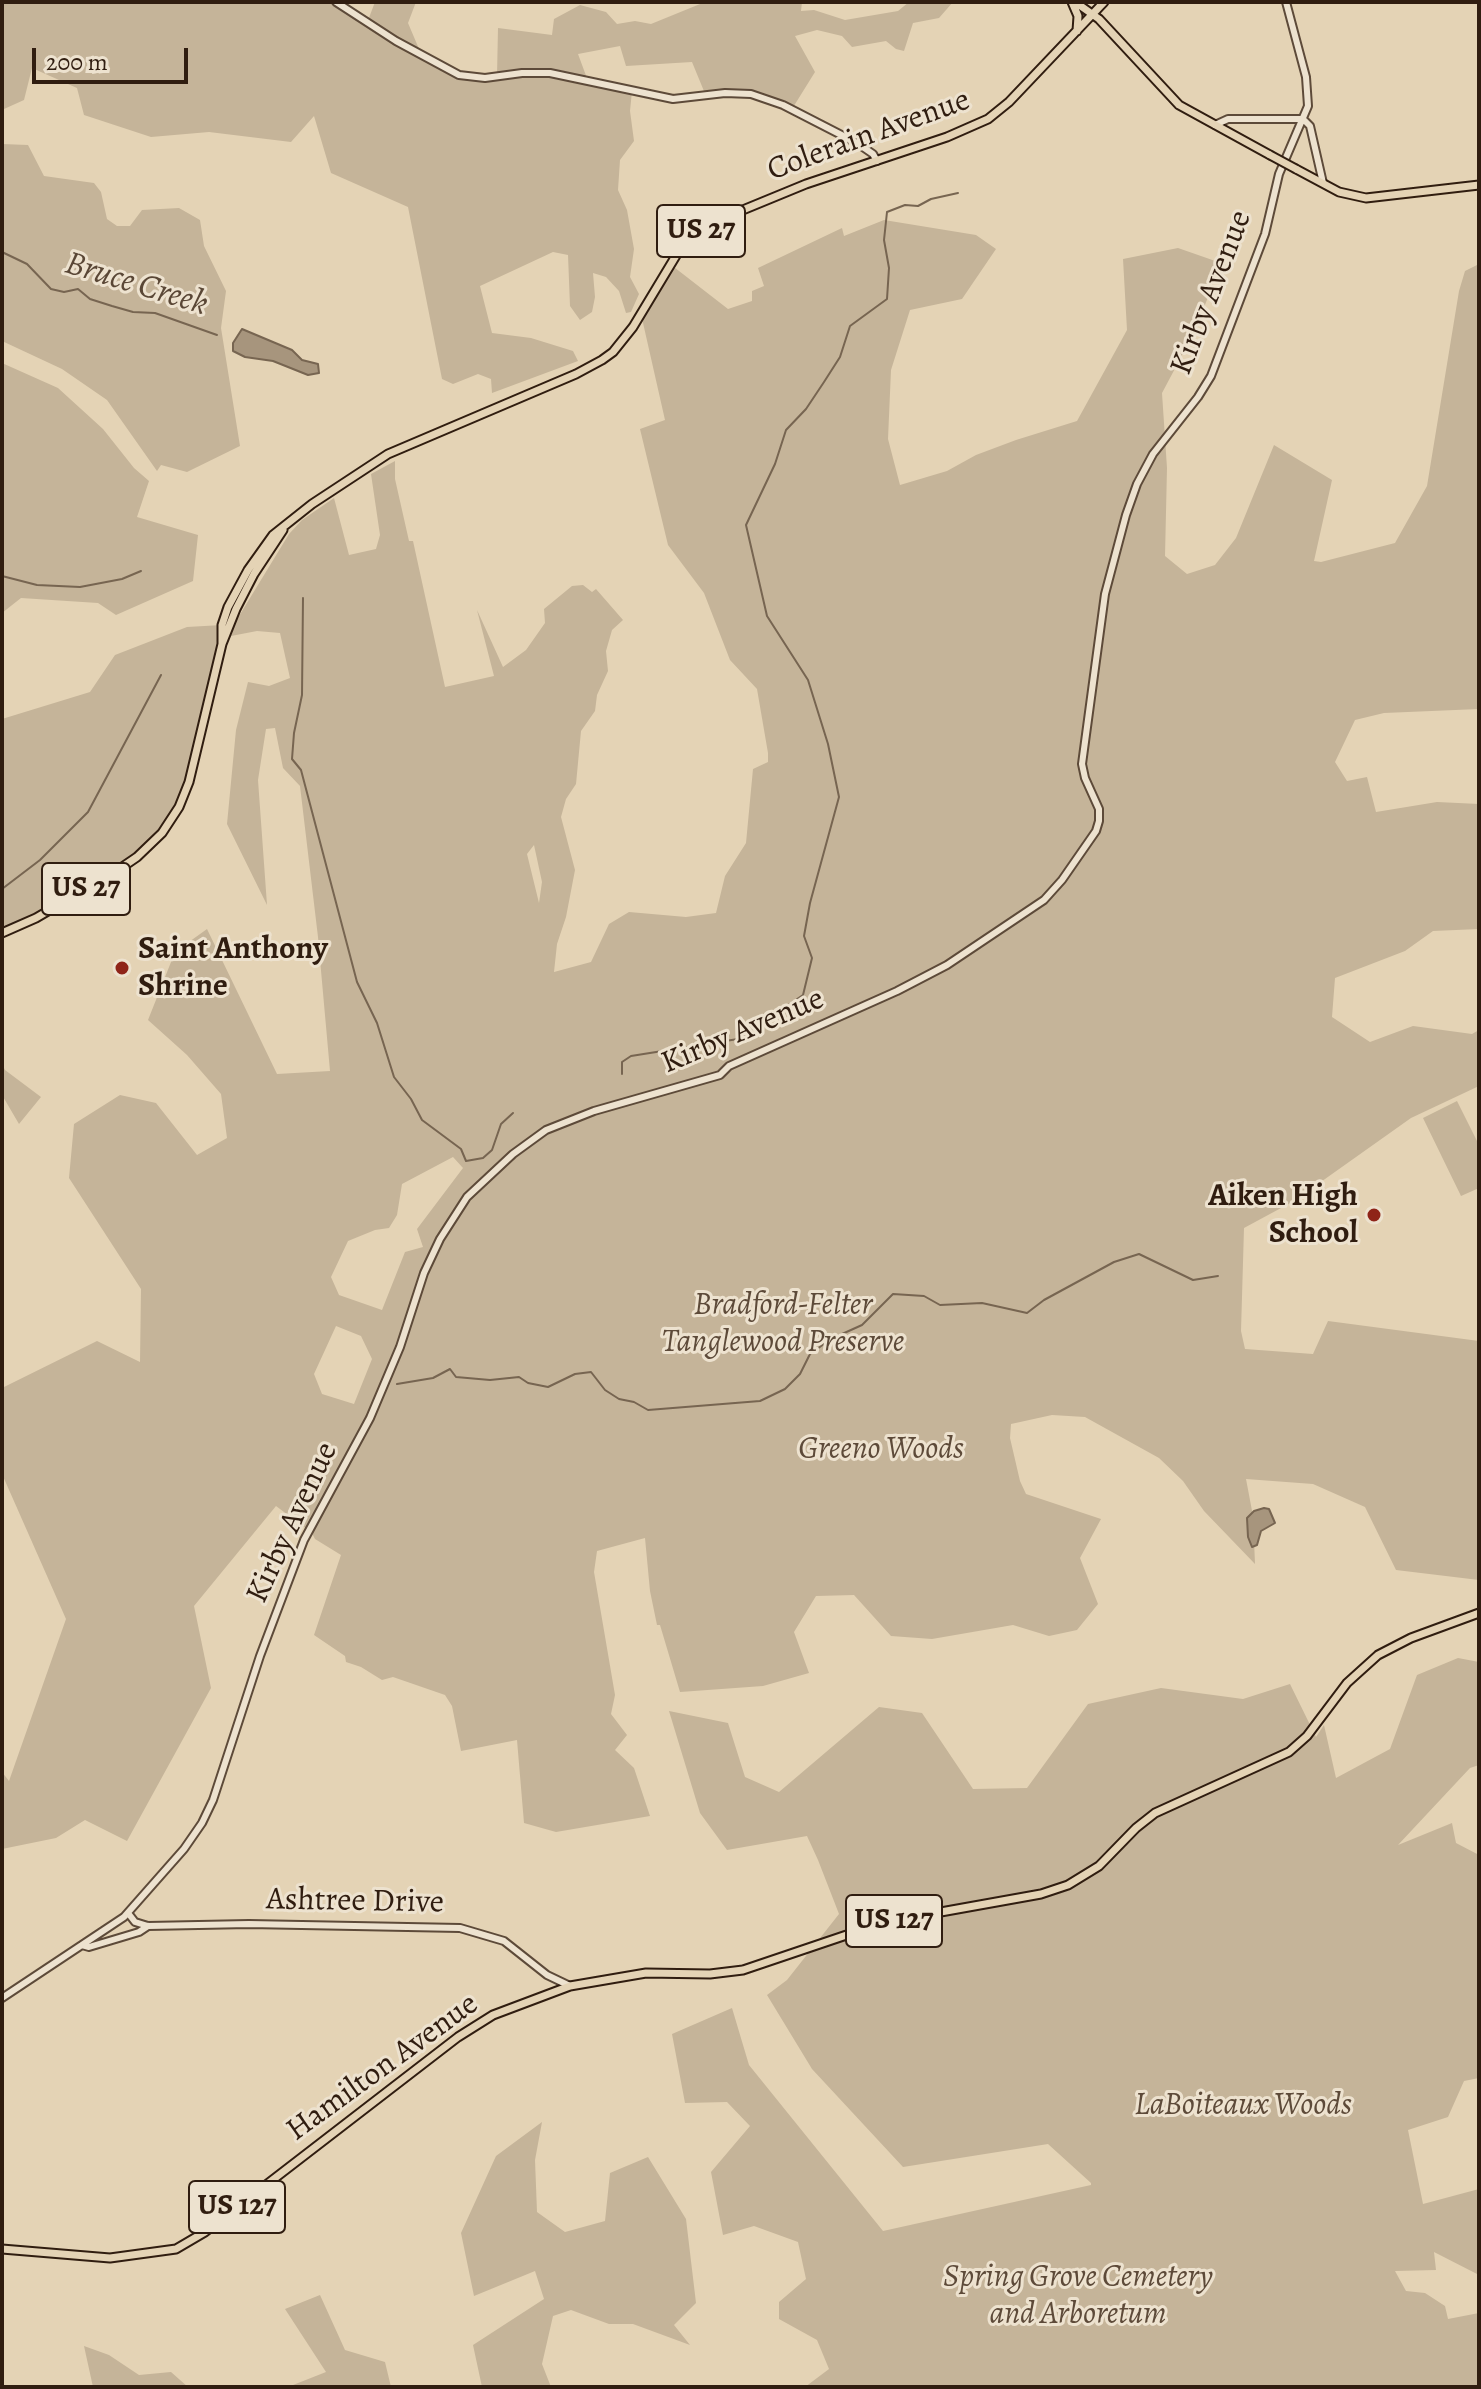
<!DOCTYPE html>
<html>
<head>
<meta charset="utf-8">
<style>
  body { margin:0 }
  #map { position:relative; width:1481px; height:2389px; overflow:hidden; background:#e4d3b5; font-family:Alegreya,serif }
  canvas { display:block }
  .frame { position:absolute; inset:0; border:4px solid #301d10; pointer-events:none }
  .scale { position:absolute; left:32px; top:48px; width:156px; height:36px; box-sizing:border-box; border:4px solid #301d10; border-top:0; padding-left:10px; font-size:24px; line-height:28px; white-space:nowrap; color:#301d10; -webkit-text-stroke:6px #ede2cf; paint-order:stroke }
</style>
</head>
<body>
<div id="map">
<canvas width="1481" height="2389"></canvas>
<div class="frame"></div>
<div class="scale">200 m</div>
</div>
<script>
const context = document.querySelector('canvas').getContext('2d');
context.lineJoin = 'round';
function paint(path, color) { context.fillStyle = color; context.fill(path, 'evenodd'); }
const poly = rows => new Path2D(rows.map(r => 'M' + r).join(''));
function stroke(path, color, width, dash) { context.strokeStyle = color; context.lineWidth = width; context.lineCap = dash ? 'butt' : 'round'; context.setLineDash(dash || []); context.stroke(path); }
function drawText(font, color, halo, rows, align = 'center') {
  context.font = font + ' Alegreya,serif'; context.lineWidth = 6; context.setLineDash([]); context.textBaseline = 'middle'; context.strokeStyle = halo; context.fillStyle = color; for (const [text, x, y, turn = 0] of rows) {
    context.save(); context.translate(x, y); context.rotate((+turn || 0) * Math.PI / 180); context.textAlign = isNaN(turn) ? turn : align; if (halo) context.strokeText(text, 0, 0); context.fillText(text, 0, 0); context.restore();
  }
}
const green = poly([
  [2,2,336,2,367,23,375,2,416,2,408,23,422,56,459,75,497,76,498,28,552,35,554,19,580,5,606,12,617,24,635,21,651,24,705,2,802,2,801,11,814,10,845,20,898,11,909,2,953,2,939,18,913,23,904,51,896,49,886,41,852,47,842,36,817,30,795,36,815,72,792,109,751,94,706,96,692,62,626,66,620,46,578,54,588,81,632,91,630,111,634,141,620,160,618,190,627,210,634,249,630,277,639,294,631,312,626,313,619,291,606,277,593,273,595,297,592,312,580,320,570,306,568,255,553,252,480,286,492,333,531,338,573,351,578,361,492,393,491,379,478,374,453,384,442,379,408,207,331,173,314,116,291,142,209,132,151,137,84,115,77,88,32,68,24,100,4,109,2,118],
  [2,144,28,145,44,176,94,183,101,192,107,219,117,226,130,226,142,210,179,208,200,220,204,246,226,291,221,328,240,446,187,472,161,465,157,471,107,400,62,369,2,341],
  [884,220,976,235,996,249,962,299,910,310,891,370,888,439,900,485,947,471,976,455,1016,440,1077,421,1127,330,1123,259,1178,248,1221,263,1195,331,1162,393,1167,468,1165,556,1187,574,1215,565,1236,538,1274,445,1332,480,1314,561,1321,562,1395,543,1427,486,1459,291,1465,271,1479,264,1479,709,1384,713,1355,720,1335,762,1347,781,1367,777,1376,812,1437,802,1479,804,1479,929,1433,931,1405,951,1335,978,1332,1017,1370,1042,1413,1026,1472,1034,1479,1030,1479,1086,1411,1118,1294,1201,1244,1228,1241,1331,1245,1349,1313,1354,1328,1321,1479,1341,1479,1580,1396,1570,1365,1507,1313,1484,1246,1479,1253,1516,1255,1564,1204,1511,1183,1481,1159,1458,1085,1417,1052,1415,1011,1424,1010,1438,1020,1481,1026,1494,1101,1519,1080,1558,1098,1604,1077,1630,1049,1636,1013,1625,932,1639,891,1636,854,1595,816,1596,794,1632,809,1673,763,1686,680,1692,660,1625,657,1625,650,1591,645,1538,597,1551,594,1572,615,1695,611,1714,627,1735,615,1750,634,1768,650,1816,556,1832,524,1823,517,1740,461,1751,452,1706,445,1695,393,1677,382,1680,361,1667,346,1662,345,1656,314,1635,341,1555,315,1539,312,1533,276,1506,194,1606,211,1688,127,1841,85,1820,56,1838,2,1849,2,1772,9,1781,66,1619,2,1474,2,1388,97,1341,140,1362,141,1289,69,1178,74,1124,120,1095,156,1103,197,1155,227,1138,221,1094,187,1055,148,1020,175,952,207,929,277,1074,330,1071,318,937,300,786,283,768,275,728,266,729,258,780,267,905,227,824,236,730,248,682,269,686,290,678,280,633,257,631,231,636,236,621,289,534,302,520,334,498,349,555,376,549,380,535,371,474,395,461,395,479,409,541,413,541,445,687,494,676,477,610,503,667,526,650,545,623,544,609,572,586,583,585,592,592,596,589,623,620,612,630,606,651,608,671,597,695,595,711,581,731,576,784,566,799,561,817,575,870,566,917,557,944,554,972,591,962,609,924,629,912,686,917,716,913,725,876,746,843,753,769,768,762,768,753,757,689,730,660,704,593,668,545,640,429,665,420,641,314,670,264,728,309,752,301,752,291,764,286,758,268,842,228,844,236],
  [534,845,542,882,539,903,527,854],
  [453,1157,463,1168,417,1229,423,1247,405,1252,382,1310,339,1295,331,1277,348,1241,375,1230,389,1228,397,1215,402,1184],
  [336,1326,361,1336,372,1359,354,1404,322,1394,314,1374],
  [2,363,58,388,103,429,134,468,149,481,137,517,198,535,193,581,116,615,98,603,21,598,2,613],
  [222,625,222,644,189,782,162,833,118,870,2,933,2,719,90,692,115,655,187,627],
  [2,1064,5,1070,41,1097,19,1124,2,1095],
  [1457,1101,1479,1145,1479,1188,1461,1196,1423,1118],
  [1458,1658,1479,1662,1479,1765,1470,1768,1398,1845,1452,1823,1456,1843,1479,1855,1479,2078,1464,2081,1448,2117,1408,2130,1423,2204,1479,2189,1479,2275,1434,2252,1436,2270,1395,2271,1406,2291,1425,2293,1445,2306,1448,2319,1479,2313,1479,2387,805,2387,829,2369,817,2340,779,2319,779,2302,806,2279,798,2242,754,2226,723,2235,711,2172,750,2126,727,2102,685,2103,672,2034,732,2008,749,2065,883,2231,1091,2185,1091,2183,1048,2144,903,2167,812,2069,767,1995,787,1980,839,1914,818,1860,807,1836,727,1850,700,1813,669,1711,728,1723,745,1777,779,1792,879,1707,922,1713,973,1789,1027,1788,1088,1704,1161,1688,1243,1699,1290,1684,1316,1737,1324,1725,1336,1778,1390,1749,1417,1675],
  [542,2122,535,2160,537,2212,565,2232,605,2221,610,2173,648,2157,686,2219,696,2303,674,2325,690,2345,633,2324,609,2324,571,2310,553,2316,542,2364,551,2387,482,2387,473,2345,544,2299,535,2271,474,2296,461,2233,496,2156],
  [320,2295,345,2350,385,2362,391,2387,288,2387,326,2372,285,2309],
  [84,2346,109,2355,139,2375,171,2372,188,2387,93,2387]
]);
const water = poly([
  [242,329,292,350,302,360,318,364,319,373,308,375,273,361,245,357,233,351,233,343,242,329],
  [1264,1508,1269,1509,1275,1523,1261,1531,1257,1545,1252,1547,1248,1537,1247,1518,1254,1511,1264,1508]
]);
const stream = poly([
  [2,252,27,264,51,289,64,292,78,289,90,299,112,306,133,312,155,313,217,335],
  [2,576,37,585,80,587,122,579,141,571],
  [303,598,302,695,294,733,292,759,301,770,357,982,377,1023,394,1077,411,1099,422,1120,461,1149,466,1161,483,1158,492,1150,501,1124,513,1113],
  [2,889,40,860,88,812,161,675],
  [622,1074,622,1062,631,1056,738,1039,803,995,812,958,804,936,810,903,839,797,828,744,808,680,767,616,746,525,775,464,786,430,806,409,824,382,840,357,850,326,887,299,889,268,884,240,887,212,905,205,918,206,931,199,958,193],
  [397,1384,433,1378,450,1369,456,1377,490,1380,519,1377,528,1383,548,1387,575,1374,591,1372,605,1390,619,1399,634,1402,648,1410,760,1401,785,1389,800,1374,810,1354,831,1339,862,1325,893,1294,924,1296,940,1305,982,1303,1027,1313,1044,1300,1114,1262,1139,1254,1193,1280,1218,1276]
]);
const minor = poly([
  [336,2,396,41,459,75,485,78,522,73,550,73,673,99,725,93,751,94,783,105,857,143,873,154,877,161],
  [1303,119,1310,126,1323,183],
  [1215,125,1228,119,1303,119],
  [128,1913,135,1922,148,1926,249,1924,460,1928,504,1941,547,1975,570,1986],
  [82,1945,89,1947,139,1932,148,1926],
  [2,1998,124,1917,184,1849,202,1823,213,1800,260,1656,304,1540,370,1418,400,1347,424,1273,440,1239,467,1197,513,1154,546,1130,594,1111,720,1075,729,1066,897,991,947,965,1044,900,1062,880,1096,831,1099,821,1099,809,1085,778,1082,764,1105,594,1126,515,1137,484,1153,454,1198,397,1211,376,1265,234,1279,174,1308,106,1306,77,1286,2]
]);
const major = poly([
  [1072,2,1078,16,1077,31],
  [1075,2,1099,19,1179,105,1270,155],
  [1296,169,1339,192,1366,198,1479,185],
  [222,644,222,625,228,607,248,570,273,535,312,504,388,454,576,374,602,360,613,352,633,327,677,254,694,236,716,221,806,184,947,137,988,119,1009,102,1104,2],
  [2,933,36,918,118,870,137,857,162,833,179,807,189,782,222,644,236,609,254,574,283,530],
  [2,2249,110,2258,176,2249,205,2232,458,2037,493,2015,570,1986,646,1973,710,1974,743,1970,885,1922,1041,1894,1068,1885,1099,1866,1136,1828,1155,1813,1289,1752,1307,1736,1347,1683,1378,1655,1411,1638,1479,1613]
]);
const majorBridge = poly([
  [1270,155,1296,169]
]);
const markers = [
  [122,968,8,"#8f2418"],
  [1374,1215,8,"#8f2418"]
];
const shields = [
  [701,231,88],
  [86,889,88],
  [894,1921,96],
  [237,2207,96]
];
const shieldNames = [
  ["US 27",701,231],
  ["US 27",86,889],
  ["US 127",894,1921],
  ["US 127",237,2207]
];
const streetNames = [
  ["Colerain Avenue",869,136,-20],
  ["Kirby Avenue",1212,293,-69],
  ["Kirby Avenue",743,1032,-23],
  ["Kirby Avenue",293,1523,-65],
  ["Ashtree Drive",355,1902,1],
  ["Hamilton Avenue",383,2068,-36]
];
const poiNames = [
  ["Saint Anthony",138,950],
  ["Shrine",138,987],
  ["Aiken High",1358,1197,"right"],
  ["School",1358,1234,"right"]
];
const parkNames = [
  ["Bradford-Felter",783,1306],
  ["Tanglewood Preserve",783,1343],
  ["Greeno Woods",881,1450],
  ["LaBoiteaux Woods",1243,2106],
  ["Spring Grove Cemetery",1078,2278],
  ["and Arboretum",1078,2315]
];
const waterNames = [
  ["Bruce Creek",136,285,17]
];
paint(green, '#c5b499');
paint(water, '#a7957d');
stroke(water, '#776551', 2);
stroke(stream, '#776551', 2);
stroke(minor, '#5d4a39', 10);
stroke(major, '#301d10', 11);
stroke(minor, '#ede2cf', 6);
stroke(major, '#e4d3b5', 7);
stroke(majorBridge, '#301d10', 11, []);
stroke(majorBridge, '#e4d3b5', 7);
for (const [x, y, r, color] of markers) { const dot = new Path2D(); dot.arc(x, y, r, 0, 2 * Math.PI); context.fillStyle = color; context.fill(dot); stroke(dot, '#ede2cf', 3); }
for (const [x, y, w] of shields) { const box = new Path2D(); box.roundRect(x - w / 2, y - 26, w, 52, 6); context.fillStyle = '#ede2cf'; context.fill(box); stroke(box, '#301d10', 2); }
drawText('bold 30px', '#301d10', null, shieldNames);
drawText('32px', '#301d10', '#ede2cf', streetNames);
drawText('bold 32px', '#301d10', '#ede2cf', poiNames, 'left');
drawText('italic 32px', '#5d4a39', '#ede2cf', parkNames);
drawText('italic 34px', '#5a4736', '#ede2cf', waterNames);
</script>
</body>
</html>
